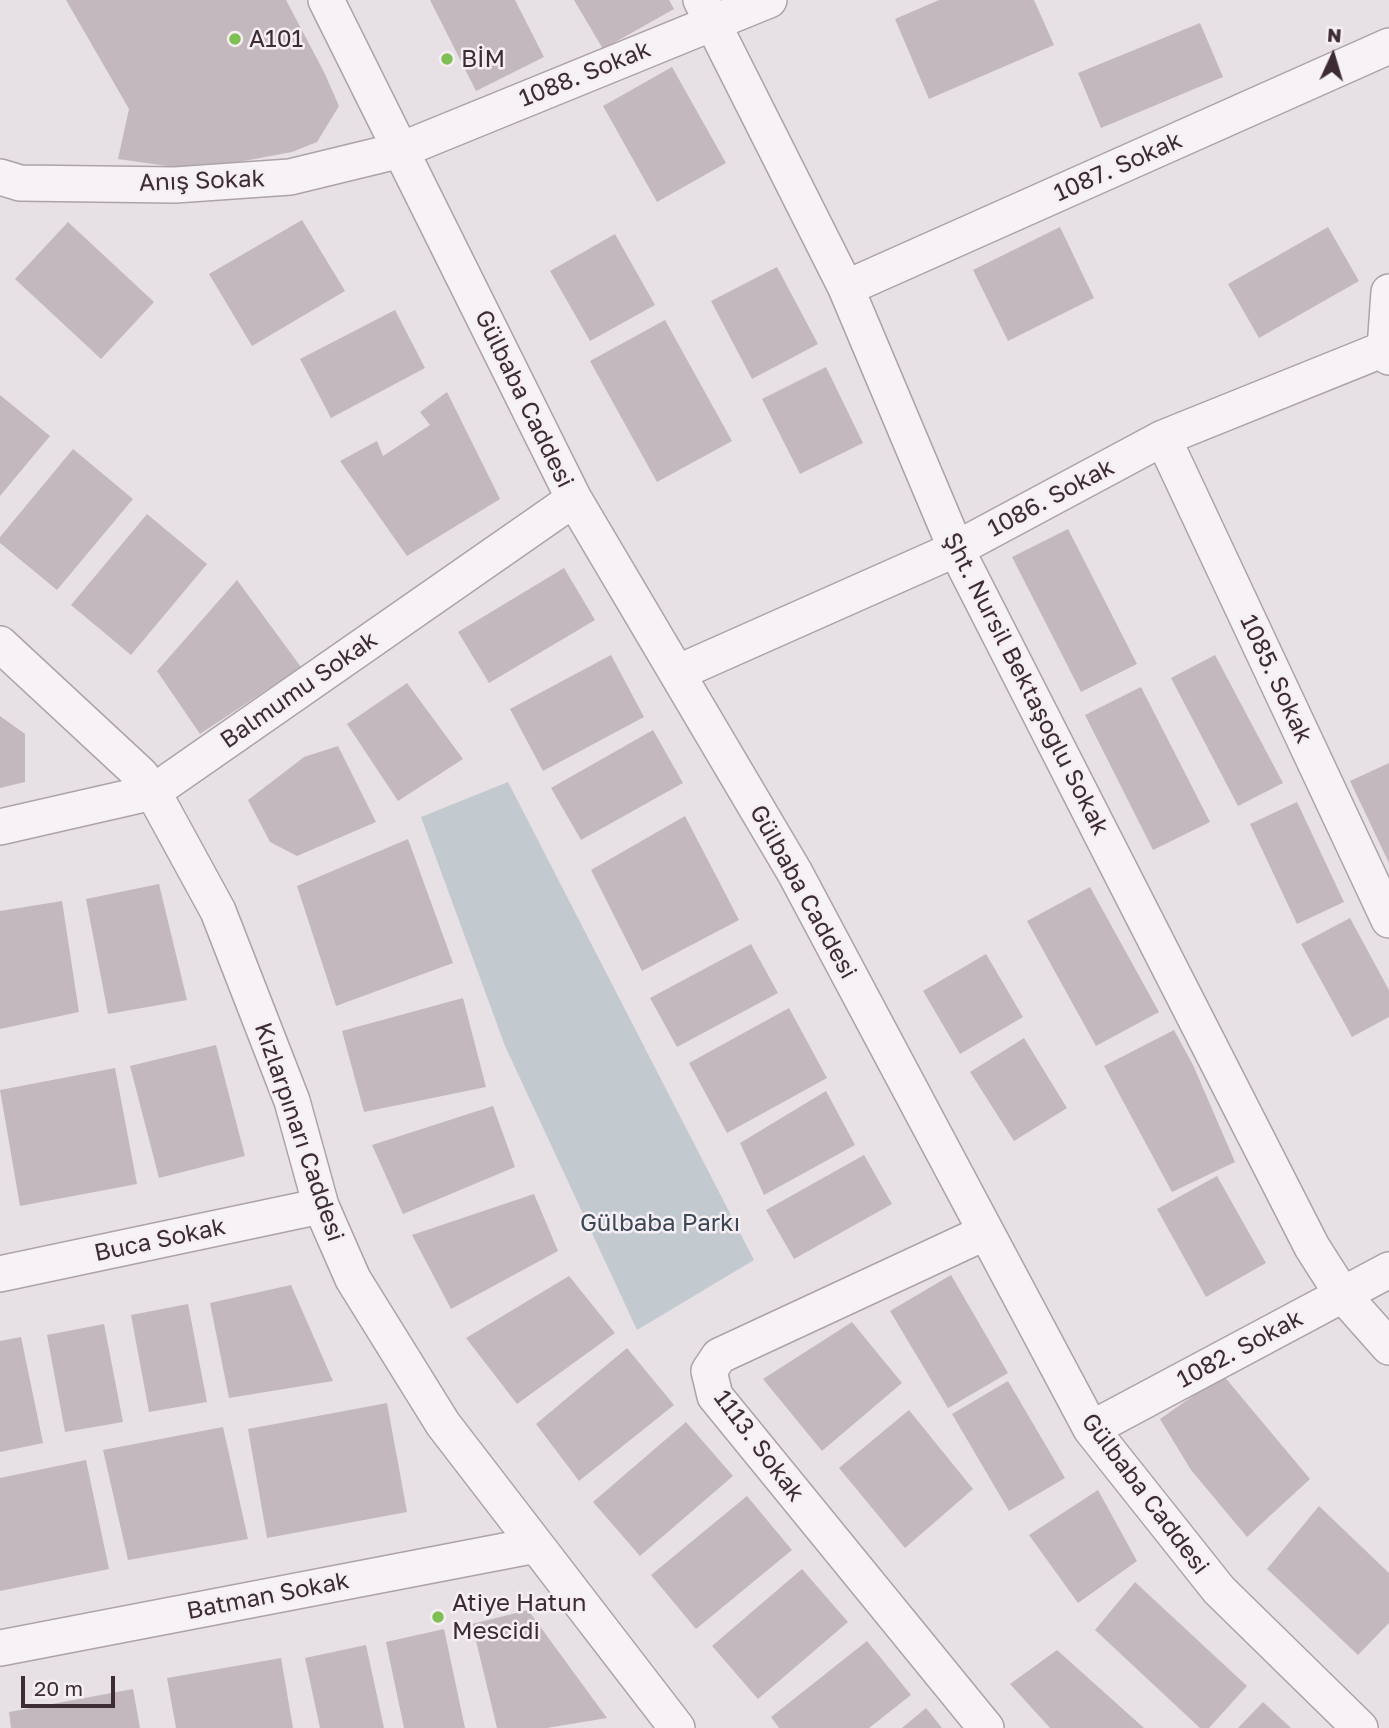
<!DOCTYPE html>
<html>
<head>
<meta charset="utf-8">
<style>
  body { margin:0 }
  #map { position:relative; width:1389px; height:1728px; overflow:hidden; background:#e7e0e5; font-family:"Golos Text",sans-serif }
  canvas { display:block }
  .north { position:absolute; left:1298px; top:21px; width:70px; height:70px; -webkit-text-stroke:5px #f5eff3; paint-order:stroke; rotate:4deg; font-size:19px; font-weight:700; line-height:28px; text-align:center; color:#3d2b36 }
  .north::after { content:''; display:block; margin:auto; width:24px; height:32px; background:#3d2b36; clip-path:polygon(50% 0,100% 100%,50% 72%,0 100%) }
  .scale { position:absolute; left:21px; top:1676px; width:94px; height:32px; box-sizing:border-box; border:4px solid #3d2b36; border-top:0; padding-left:9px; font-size:21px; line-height:24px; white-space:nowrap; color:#3d2b36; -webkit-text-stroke:5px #f5eff3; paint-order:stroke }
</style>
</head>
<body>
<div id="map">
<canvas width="1389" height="1728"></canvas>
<div class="north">N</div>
<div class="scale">20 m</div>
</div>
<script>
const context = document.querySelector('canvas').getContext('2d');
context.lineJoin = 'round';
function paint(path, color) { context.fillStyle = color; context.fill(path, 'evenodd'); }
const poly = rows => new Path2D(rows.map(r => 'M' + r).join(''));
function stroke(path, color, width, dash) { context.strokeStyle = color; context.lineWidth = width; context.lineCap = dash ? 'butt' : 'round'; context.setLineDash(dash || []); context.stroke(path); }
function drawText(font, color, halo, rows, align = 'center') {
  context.font = font + ' "Golos Text",sans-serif'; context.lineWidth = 5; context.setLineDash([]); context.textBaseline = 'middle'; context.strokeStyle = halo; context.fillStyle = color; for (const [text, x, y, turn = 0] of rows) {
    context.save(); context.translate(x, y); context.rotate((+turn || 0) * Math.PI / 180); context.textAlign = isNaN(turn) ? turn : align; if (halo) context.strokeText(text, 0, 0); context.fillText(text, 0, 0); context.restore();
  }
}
const green = poly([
  [508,782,754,1260,637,1330,505,1046,421,817]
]);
const building = poly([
  [66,0,286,0,324,72,339,106,317,142,292,152,196,170,118,159,129,109],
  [430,0,515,0,544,57,476,91],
  [574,0,669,0,674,9,603,49],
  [939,0,1034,0,1054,45,929,99,895,19],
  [1200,23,1223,77,1101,128,1078,73],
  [672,67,726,163,657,202,603,106],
  [302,220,345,291,252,346,209,274],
  [68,222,154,302,101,359,15,279],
  [1060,227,1094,298,1008,341,973,270],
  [1328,227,1359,281,1259,338,1228,284],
  [615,234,655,305,590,341,550,271],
  [777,267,818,344,752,379,711,301],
  [395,310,425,368,331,418,300,359],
  [665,320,732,441,657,482,590,361],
  [826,367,863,443,800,474,762,399],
  [447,392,500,499,407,556,340,461,377,441,383,456,430,425,420,412],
  [0,395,50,436,0,496],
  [73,449,133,499,57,590,0,543,0,537],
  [147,514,207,564,131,655,71,605],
  [1068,529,1137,664,1081,692,1012,557],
  [564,568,595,620,489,683,458,632],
  [237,580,301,667,200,734,157,671],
  [611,655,644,717,543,771,510,709],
  [1215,655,1283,783,1238,806,1171,678],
  [407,683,463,759,398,801,347,724],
  [1141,687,1210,822,1153,850,1085,715],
  [0,716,25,734,25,782,0,788],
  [653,730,683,783,581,840,551,788],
  [338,746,376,822,297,856,270,842,248,800,304,757],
  [1389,763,1389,863,1350,781],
  [1297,802,1344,902,1297,924,1250,824],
  [685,816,739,920,642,971,591,870],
  [408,839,453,963,336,1006,297,886],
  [159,884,187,1000,108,1014,86,899],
  [1090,887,1159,1012,1096,1046,1027,921],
  [62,901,79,1012,0,1029,0,911],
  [1350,918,1389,990,1389,1017,1352,1037,1301,944],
  [751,944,778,993,677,1047,650,998],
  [986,954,1023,1017,960,1054,923,991],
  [463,998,486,1087,364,1112,342,1031],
  [789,1008,827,1078,727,1133,689,1063],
  [1174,1030,1193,1065,1235,1162,1172,1192,1104,1066],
  [1024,1038,1067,1108,1014,1141,970,1072],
  [216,1045,245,1156,159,1178,130,1066],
  [115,1068,137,1184,20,1206,0,1090],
  [826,1091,855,1145,764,1195,740,1143],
  [493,1106,515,1167,403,1214,372,1145],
  [864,1155,892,1204,794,1259,766,1210],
  [1217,1176,1266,1263,1206,1297,1157,1209],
  [534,1194,558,1251,451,1309,412,1235],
  [951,1275,1008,1373,948,1408,890,1311],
  [569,1276,615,1333,517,1404,466,1338],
  [291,1285,333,1381,229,1398,210,1303],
  [188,1304,207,1402,149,1412,131,1315],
  [852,1322,902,1383,822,1451,763,1379],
  [104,1324,123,1422,65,1432,47,1335],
  [21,1337,43,1443,0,1452,0,1341],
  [627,1348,674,1405,579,1481,536,1424],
  [1223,1375,1310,1479,1247,1537,1191,1470,1160,1419],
  [1008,1381,1065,1478,1009,1511,952,1414],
  [387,1403,407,1512,267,1538,248,1429],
  [909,1410,973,1489,905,1548,839,1468],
  [686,1422,733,1476,640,1556,593,1502],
  [223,1427,248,1539,128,1560,103,1450],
  [86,1460,109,1569,0,1591,0,1478],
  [1098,1490,1137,1561,1078,1603,1029,1535],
  [747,1496,792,1550,696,1629,651,1575],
  [1319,1506,1389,1573,1389,1623,1358,1655,1267,1569],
  [802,1569,848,1622,758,1699,712,1646],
  [1135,1582,1247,1686,1209,1728,1200,1728,1095,1630],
  [528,1610,607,1718,547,1728,497,1728,472,1624],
  [444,1629,465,1728,404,1728,386,1642],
  [867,1641,911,1695,869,1728,779,1728,771,1717],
  [366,1645,384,1728,320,1728,305,1658],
  [1057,1650,1144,1728,1050,1728,1010,1684],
  [281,1658,293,1728,176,1728,167,1678],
  [133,1689,140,1728,11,1728,9,1712],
  [1263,1702,1291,1728,1238,1728],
  [926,1708,942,1728,902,1728]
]);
const street = poly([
  [326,0,574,499,795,873,1091,1429,1219,1590,1360,1728],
  [701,0,846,288,956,549,1312,1247,1342,1294,1389,1347],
  [0,177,20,183,175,185,290,177,401,150,769,0],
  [846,288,1389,46],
  [1389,292,1385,349,1389,357],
  [1163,438,1389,920],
  [0,644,141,775,153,792,218,911,292,1101,321,1206,353,1279,443,1424,677,1728],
  [677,673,956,549,1163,438,1389,347],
  [0,827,153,792,574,499],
  [986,1232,719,1356,709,1371,715,1396,986,1728],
  [0,1274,321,1206],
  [1091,1429,1389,1270],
  [0,1648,536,1545]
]);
const markers = [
  [235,39,7,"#80bf53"],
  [447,59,7,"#80bf53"],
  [438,1617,7,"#80bf53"]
];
const poiNames = [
  ["A101",249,39],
  ["BİM",461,59],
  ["Atiye Hatun",452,1603],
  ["Mescidi",452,1631]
];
const streetNames = [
  ["1088. Sokak",585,74,-22],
  ["1087. Sokak",1118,167,-24],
  ["Anış Sokak",202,181,-2],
  ["Gülbaba Caddesi",524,399,64],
  ["1086. Sokak",1051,498,-28],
  ["1085. Sokak",1276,679,65],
  ["Şht. Nursil Bektaşoğlu Sokak",1026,684,63],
  ["Balmumu Sokak",299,690,-35],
  ["Gülbaba Caddesi",803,892,61],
  ["Kızlarpınarı Caddesi",299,1132,71],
  ["Buca Sokak",160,1240,-12],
  ["1082. Sokak",1240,1349,-28],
  ["1113. Sokak",759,1446,53],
  ["Gülbaba Caddesi",1145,1494,53],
  ["Batman Sokak",268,1596,-11]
];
const parkNames = [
  ["Gülbaba Parkı",660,1223]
];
paint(green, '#c2cad0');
paint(building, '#c4b8bf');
stroke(street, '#ada2aa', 38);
stroke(street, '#f6f2f5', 35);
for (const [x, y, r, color] of markers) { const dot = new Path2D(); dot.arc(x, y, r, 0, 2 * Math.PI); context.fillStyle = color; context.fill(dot); stroke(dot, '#f5eff3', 2.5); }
drawText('24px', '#3d2b36', '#f5eff3', poiNames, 'left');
drawText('24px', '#3d2b36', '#f5eff3', streetNames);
drawText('24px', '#394757', '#f5eff3', parkNames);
</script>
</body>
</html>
